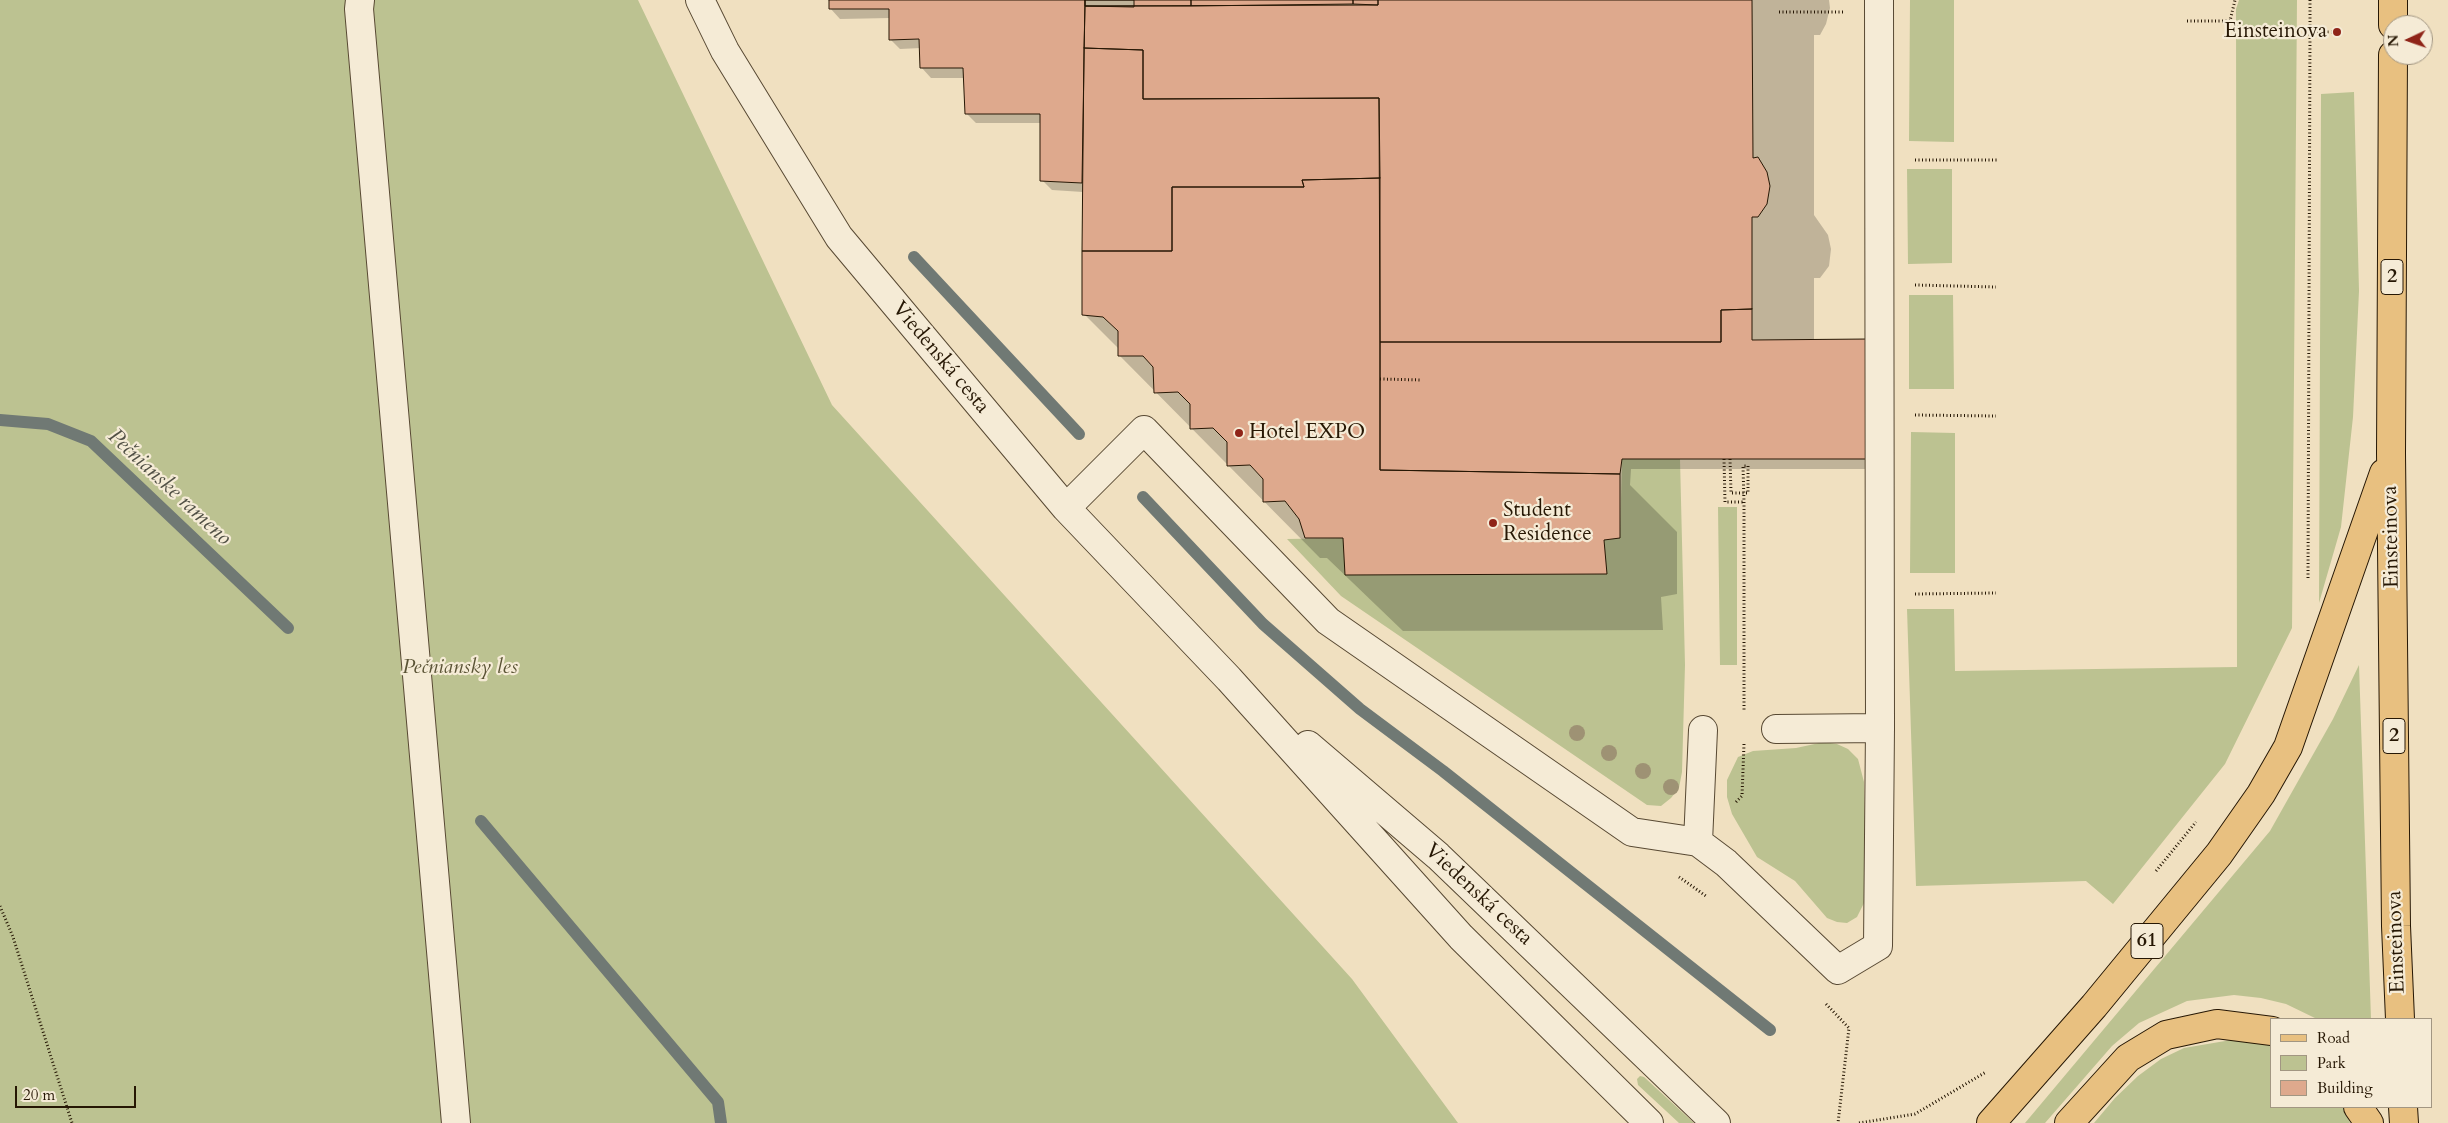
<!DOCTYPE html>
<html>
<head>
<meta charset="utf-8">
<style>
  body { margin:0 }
  #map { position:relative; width:2448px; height:1123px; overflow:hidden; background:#f0e0c0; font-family:Cardo,serif }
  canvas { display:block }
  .legend { position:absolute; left:2270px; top:1018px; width:162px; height:90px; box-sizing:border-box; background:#f5ebd6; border:1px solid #a29682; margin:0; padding:6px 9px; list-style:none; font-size:15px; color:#261704 }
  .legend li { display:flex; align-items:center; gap:10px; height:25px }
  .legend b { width:25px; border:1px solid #a29682 }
  .north { position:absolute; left:2383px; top:15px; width:50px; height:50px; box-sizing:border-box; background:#f5ebd6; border:1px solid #a29682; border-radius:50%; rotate:267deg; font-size:14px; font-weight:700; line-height:20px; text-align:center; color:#261704 }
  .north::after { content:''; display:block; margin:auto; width:18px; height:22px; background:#8f2418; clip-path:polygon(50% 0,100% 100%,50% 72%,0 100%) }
  .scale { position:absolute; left:15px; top:1086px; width:121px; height:22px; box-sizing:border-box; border:2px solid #261704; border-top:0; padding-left:6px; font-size:15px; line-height:18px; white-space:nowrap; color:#261704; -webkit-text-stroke:4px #f5ebd6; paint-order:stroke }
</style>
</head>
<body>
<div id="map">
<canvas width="2448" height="1123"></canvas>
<ul class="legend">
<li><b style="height:6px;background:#e8c080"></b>Road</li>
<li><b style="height:14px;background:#bcc291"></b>Park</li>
<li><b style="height:14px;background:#dea98d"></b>Building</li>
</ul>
<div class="north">N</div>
<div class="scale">20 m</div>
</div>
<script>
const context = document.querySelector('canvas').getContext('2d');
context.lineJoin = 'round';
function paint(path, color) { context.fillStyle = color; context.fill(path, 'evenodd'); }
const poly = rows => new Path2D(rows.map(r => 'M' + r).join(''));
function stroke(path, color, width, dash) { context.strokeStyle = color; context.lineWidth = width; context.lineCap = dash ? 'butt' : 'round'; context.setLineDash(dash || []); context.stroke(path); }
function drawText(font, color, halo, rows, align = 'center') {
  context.font = font + ' Cardo,serif'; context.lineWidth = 4.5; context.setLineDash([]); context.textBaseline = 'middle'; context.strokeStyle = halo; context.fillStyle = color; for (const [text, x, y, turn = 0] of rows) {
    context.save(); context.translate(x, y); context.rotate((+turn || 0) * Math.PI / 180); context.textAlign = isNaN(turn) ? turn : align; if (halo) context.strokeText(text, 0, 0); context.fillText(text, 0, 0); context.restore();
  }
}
const green = poly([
  [0,0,638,0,832,405,1352,979,1458,1123,0,1123],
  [1910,0,1954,0,1954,142,1909,141],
  [2239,0,2297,0,2292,628,2225,764,2113,904,2086,881,1916,886,1907,609,1954,609,1955,671,2237,667,2236,9],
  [2354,92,2359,291,2353,417,2341,527,2319,603,2321,94],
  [1907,169,1952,169,1952,263,1908,264],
  [1909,295,1953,295,1954,389,1909,389],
  [1911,432,1955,433,1955,573,1910,573],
  [1622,459,1680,459,1685,665,1682,772,1679,788,1671,798,1661,806,1647,805,1341,596,1287,539,1343,538,1346,575,1606,574,1604,540,1620,538],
  [1718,507,1737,507,1737,665,1720,665],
  [2359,665,2371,1019,2317,1019,2286,1004,2261,998,2234,995,2187,1001,2139,1023,2112,1046,2045,1123,2025,1123,2270,831,2333,719],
  [1824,742,1837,744,1848,749,1858,759,1864,782,1866,899,1857,917,1847,923,1837,922,1827,918,1795,881,1757,857,1732,814,1727,797,1727,780,1738,757,1753,751,1796,748],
  [2231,1040,2257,1040,2272,1045,2272,1107,2343,1107,2350,1123,2094,1123,2115,1098,2138,1076,2161,1059,2184,1048],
  [1640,1076,1644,1077,1694,1123,1679,1123,1638,1085,1637,1079]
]);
const shadow = poly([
  [830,0,1829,0,1830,8,1826,24,1820,35,1814,35,1814,215,1828,235,1831,249,1829,266,1820,278,1814,278,1814,340,1878,469,1631,469,1630,485,1677,532,1677,594,1661,597,1663,630,1403,631,1327,558,1320,558,1119,355,1119,349,1084,314,1083,192,1052,190,1042,180,1041,123,976,123,966,113,965,78,931,78,921,67,921,48,900,49,890,39,890,18,840,19,830,8]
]);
const stream = poly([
  [914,257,1079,434],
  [0,420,48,424,91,441,288,628],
  [1143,497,1263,624,1360,709,1443,771,1770,1030],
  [481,821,718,1102,721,1123]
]);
const building = poly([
  [829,0,1085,0,1082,183,1040,181,1040,114,965,114,963,68,920,68,919,39,889,40,889,9,829,9,829,0],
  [1085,0,1191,0,1191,6,1085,6,1085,0],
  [1085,0,1134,0,1134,7,1085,6,1085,0],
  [1191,0,1353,0,1353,4,1191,6,1191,0],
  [1353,0,1378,0,1378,5,1353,4,1353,0],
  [1378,0,1752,0,1753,158,1758,157,1767,172,1770,186,1767,204,1758,217,1752,217,1752,309,1721,310,1721,342,1380,342,1379,98,1143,99,1143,50,1084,48,1085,6,1378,5,1378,0],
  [1084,48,1143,50,1143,99,1379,98,1380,178,1302,180,1304,187,1172,187,1172,251,1082,251,1084,48],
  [1380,178,1380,470,1620,474,1620,538,1604,540,1607,574,1345,575,1343,538,1305,538,1299,519,1285,501,1263,502,1263,479,1250,465,1227,466,1227,442,1213,428,1190,429,1190,404,1178,392,1154,393,1153,367,1143,356,1118,356,1118,331,1103,317,1082,315,1082,251,1172,251,1172,187,1304,187,1302,180,1380,178],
  [1752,309,1752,340,1869,339,1868,459,1622,459,1620,474,1380,470,1380,342,1721,342,1721,310,1752,309]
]);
const path = poly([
  [2310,0,2310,32],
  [1779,12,1844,12],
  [2187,21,2230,21,2235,0],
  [1915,160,1997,160],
  [1915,285,1996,287],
  [1380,379,1422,380],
  [1915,415,1996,416],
  [1724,459,1725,502,1744,502],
  [1730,459,1731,493,1748,493,1748,466,1743,466,1744,502,1744,712],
  [2308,578,2310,32,2337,32],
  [1915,594,1996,593],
  [1736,802,1742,796,1744,744],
  [2156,871,2196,822],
  [1679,877,1706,896],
  [0,906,13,937,72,1123],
  [1826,1004,1849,1028,1838,1123],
  [1859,1123,1915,1114,1986,1072]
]);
const minor = poly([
  [360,0,359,9,456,1123],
  [700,0,725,51,839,237,1066,508,1229,679,1461,937,1649,1123],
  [1066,508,1144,430,1328,621,1632,832,1698,842,1726,863,1838,970,1878,946,1880,728],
  [1776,729,1880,728,1879,0],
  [1308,745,1438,856,1716,1123],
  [1698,842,1703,730]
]);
const major = poly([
  [2393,25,2393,0],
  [2393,55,2391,453,2396,926,2400,1019],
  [2358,1107,2369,1123],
  [2403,1107,2404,1123],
  [1991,1123,2094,1006,2219,854,2261,794,2288,747,2384,473],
  [2069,1123,2128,1058,2166,1035,2217,1024,2272,1031]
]);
const trees = [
  [1577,733],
  [1609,753],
  [1643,771],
  [1671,787]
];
const markers = [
  [2337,32,5,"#8f2418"],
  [1239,433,5,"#8f2418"],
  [1493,523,5,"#8f2418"]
];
const shields = [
  [2392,277,22],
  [2394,736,22],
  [2147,941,32]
];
const shieldNames = [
  ["2",2392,277],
  ["2",2394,736],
  ["61",2147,941]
];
const poiNames = [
  ["Einsteinova",2327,32,"right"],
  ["Hotel EXPO",1249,433],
  ["Student",1503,511],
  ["Residence",1503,535]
];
const streetNames = [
  ["Viedenská cesta",940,358,50],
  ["Einsteinova",2392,537,-91],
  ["Viedenská cesta",1478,895,43],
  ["Einsteinova",2397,942,-92]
];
const parkNames = [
  ["Pečniansky les",460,668]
];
const waterNames = [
  ["Pečnianske rameno",169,488,43]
];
paint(green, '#bcc291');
paint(shadow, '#0003');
stroke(stream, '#707974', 12);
paint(building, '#dea98d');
stroke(building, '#261704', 1);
stroke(minor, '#584933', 30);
stroke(major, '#261704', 30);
stroke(path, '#261704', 3, [1, 2.5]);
stroke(minor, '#f5ebd6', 28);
stroke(major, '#e8c080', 28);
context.fillStyle = '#9e9274';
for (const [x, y] of trees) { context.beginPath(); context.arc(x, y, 8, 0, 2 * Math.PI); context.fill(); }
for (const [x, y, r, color] of markers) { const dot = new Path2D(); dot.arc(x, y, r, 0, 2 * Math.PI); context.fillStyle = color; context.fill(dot); stroke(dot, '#f5ebd6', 2); }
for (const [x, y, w] of shields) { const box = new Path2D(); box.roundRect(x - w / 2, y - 17.5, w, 35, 4); context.fillStyle = '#f5ebd6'; context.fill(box); stroke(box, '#261704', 1); }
drawText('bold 20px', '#261704', null, shieldNames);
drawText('21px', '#261704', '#f5ebd6', poiNames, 'left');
drawText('21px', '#261704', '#f5ebd6', streetNames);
drawText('italic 21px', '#5a5335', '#f5ebd6', parkNames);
drawText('italic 22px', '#515045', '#f5ebd6', waterNames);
</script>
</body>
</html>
